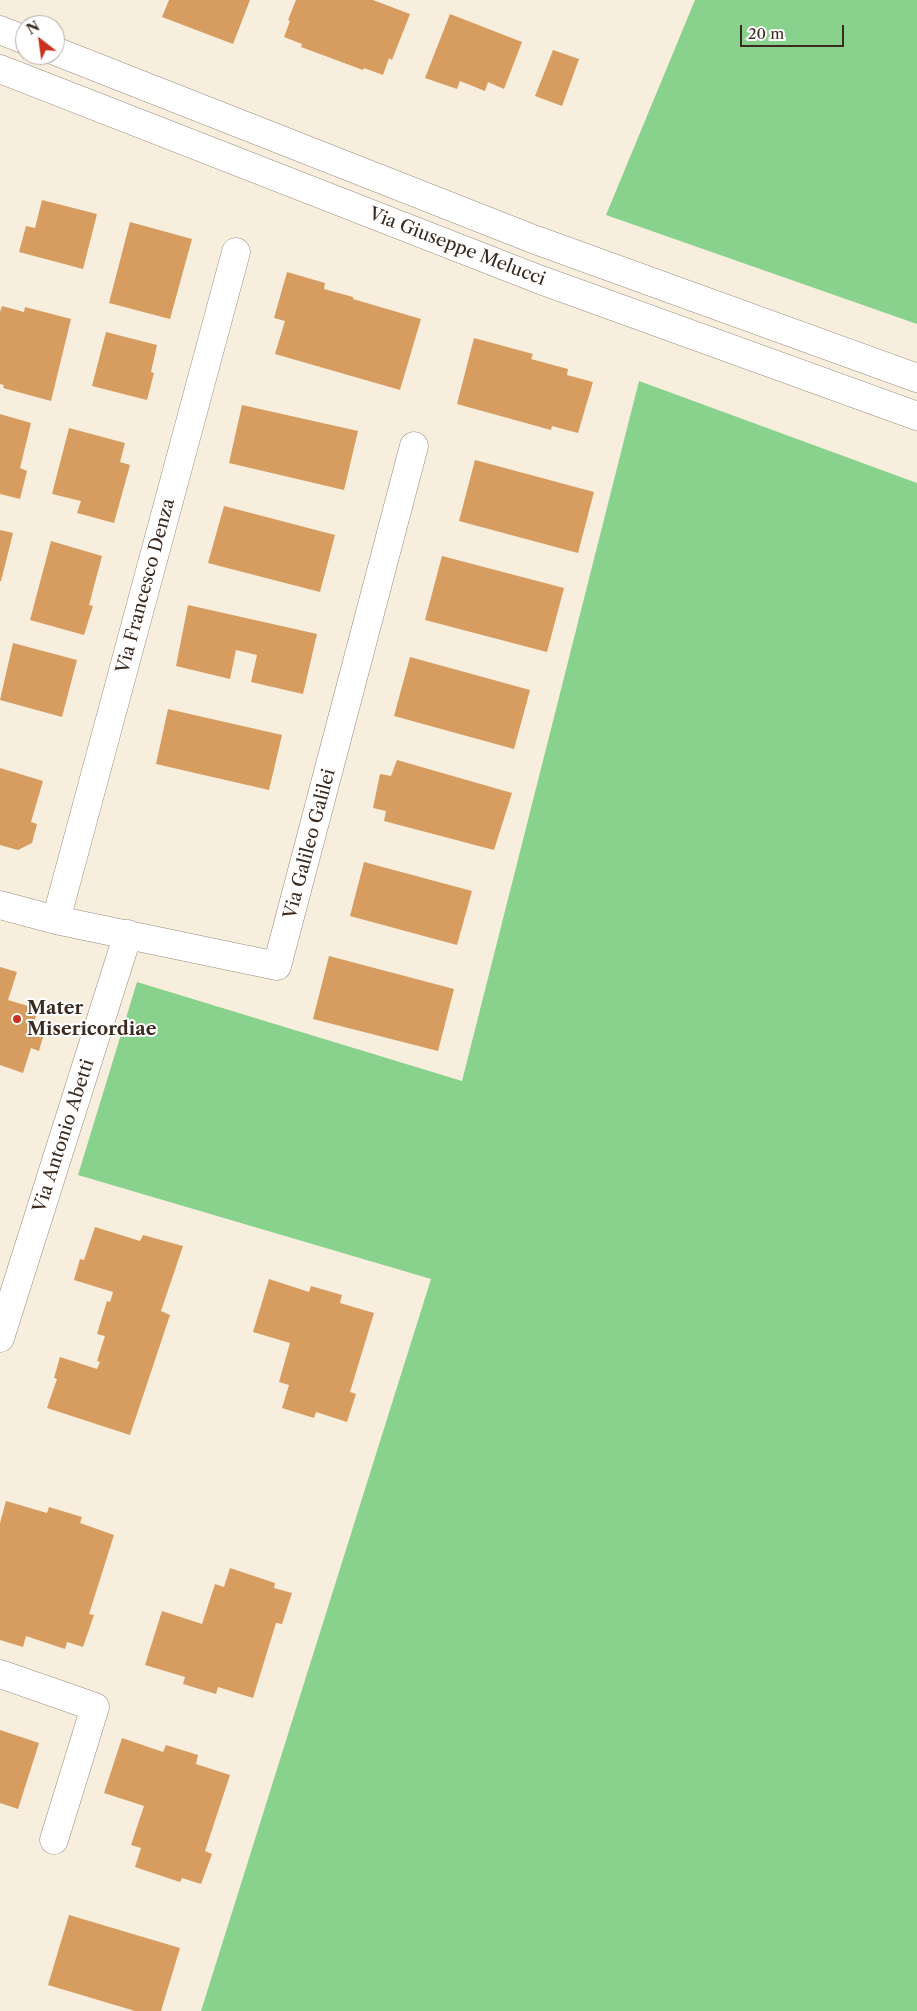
<!DOCTYPE html>
<html>
<head>
<meta charset="utf-8">
<style>
  body { margin:0 }
  #map { position:relative; width:917px; height:2011px; overflow:hidden; background:#f7eedd; font-family:"Libre Caslon Text",serif }
  canvas { display:block }
  .north { position:absolute; left:15px; top:15px; width:50px; height:50px; box-sizing:border-box; background:#fff; border:1px solid #b1aaa5; border-radius:50%; rotate:330deg; font-size:14px; font-weight:700; line-height:20px; text-align:center; color:#3b2a1e }
  .north::after { content:''; display:block; margin:auto; width:18px; height:22px; background:#c8321e; clip-path:polygon(50% 0,100% 100%,50% 72%,0 100%) }
  .scale { position:absolute; left:740px; top:25px; width:104px; height:22px; box-sizing:border-box; border:2px solid #3b2a1e; border-top:0; padding-left:6px; font-size:15px; line-height:18px; white-space:nowrap; color:#3b2a1e; -webkit-text-stroke:4px #fff; paint-order:stroke }
</style>
</head>
<body>
<div id="map">
<canvas width="917" height="2011"></canvas>
<div class="north">N</div>
<div class="scale">20 m</div>
</div>
<script>
const context = document.querySelector('canvas').getContext('2d');
context.lineJoin = 'round';
function paint(path, color) { context.fillStyle = color; context.fill(path, 'evenodd'); }
const poly = rows => new Path2D(rows.map(r => 'M' + r).join(''));
function stroke(path, color, width, dash) { context.strokeStyle = color; context.lineWidth = width; context.lineCap = dash ? 'butt' : 'round'; context.setLineDash(dash || []); context.stroke(path); }
function drawText(font, color, halo, rows, align = 'center') {
  context.font = font + ' "Libre Caslon Text",serif'; context.lineWidth = 4; context.setLineDash([]); context.textBaseline = 'middle'; context.strokeStyle = halo; context.fillStyle = color; for (const [text, x, y, turn = 0] of rows) {
    context.save(); context.translate(x, y); context.rotate((+turn || 0) * Math.PI / 180); context.textAlign = isNaN(turn) ? turn : align; if (halo) context.strokeText(text, 0, 0); context.fillText(text, 0, 0); context.restore();
  }
}
const green = poly([
  [695,0,917,0,917,324,606,215],
  [639,381,917,483,917,2011,201,2011,431,1279,78,1175,137,982,462,1081]
]);
const building = poly([
  [169,0,250,0,233,44,162,17],
  [296,0,373,0,410,14,392,60,389,58,383,75,364,68,363,70,301,47,302,44,284,37,290,21,288,20],
  [450,14,522,42,504,89,488,82,485,91,460,81,457,89,425,78],
  [553,50,579,59,562,106,535,96],
  [42,200,97,214,83,269,19,252,26,226,35,228],
  [130,222,192,239,170,319,109,303],
  [287,272,325,283,324,289,353,297,353,299,421,319,400,390,275,354,285,321,274,318],
  [2,306,24,312,25,307,71,319,51,401,3,388,4,385,0,384,0,312],
  [106,332,157,345,151,372,154,373,147,400,92,386],
  [474,338,533,354,531,359,568,369,567,375,593,382,578,433,552,426,551,430,457,404],
  [242,405,358,431,344,490,229,463],
  [0,414,31,423,20,468,27,471,20,499,0,494],
  [69,428,125,443,120,462,130,465,114,523,77,513,81,501,52,494],
  [475,460,594,492,578,553,459,521],
  [224,506,335,535,320,592,208,563],
  [0,530,13,533,1,581,0,581],
  [51,541,102,556,89,605,93,606,84,635,30,620],
  [442,556,564,588,547,652,425,620],
  [188,605,317,634,303,694,251,682,257,655,236,650,230,679,176,666],
  [13,643,77,660,62,717,0,700],
  [410,657,530,690,514,749,394,716],
  [168,709,282,735,269,790,156,764],
  [397,760,512,793,494,850,384,821,386,811,373,808,380,774,391,776],
  [0,768,43,781,31,822,37,824,32,843,18,850,0,845],
  [364,862,472,891,457,945,350,916],
  [329,956,454,989,438,1051,313,1019],
  [0,967,17,972,8,1000,38,1009,32,1029,44,1033,39,1051,31,1048,23,1073,0,1065],
  [95,1227,140,1241,143,1235,183,1246,161,1311,170,1315,130,1435,47,1408,57,1379,54,1378,60,1357,97,1369,100,1362,97,1361,105,1336,97,1334,107,1301,110,1302,113,1292,74,1280,80,1259,84,1260],
  [269,1279,309,1292,311,1286,342,1295,340,1303,374,1313,350,1392,356,1394,347,1422,316,1412,314,1418,282,1408,289,1385,279,1382,290,1343,253,1332],
  [6,1501,47,1513,49,1507,82,1517,80,1523,114,1535,89,1614,94,1615,83,1647,67,1642,65,1649,26,1636,23,1647,0,1640,0,1523],
  [230,1568,275,1583,274,1588,292,1593,282,1624,276,1623,253,1698,218,1687,216,1694,183,1684,185,1677,145,1665,162,1611,202,1624,215,1584,224,1587],
  [0,1730,39,1743,18,1809,0,1803],
  [122,1738,163,1752,166,1745,198,1755,196,1764,230,1775,205,1851,212,1854,201,1884,182,1878,180,1882,135,1867,141,1848,131,1845,144,1806,104,1793],
  [69,1915,180,1948,161,2011,135,2011,48,1985]
]);
const street = poly([
  [0,905,56,920,277,966,414,446],
  [56,920,236,252],
  [0,1338,128,934],
  [0,1674,95,1707,54,1840]
]);
const secondary = poly([
  [0,30,25,40],
  [55,51,533,239,917,378],
  [0,69,538,279,917,416]
]);
const markers = [
  [17,1019,5,"#c8321e"]
];
const streetNames = [
  ["Via Giuseppe Melucci",457,247,21],
  ["Via Francesco Denza",146,586,-75],
  ["Via Galileo Galilei",310,844,-75],
  ["Via Antonio Abetti",64,1136,-72]
];
const poiNames = [
  ["Mater",27,1009],
  ["Misericordiae",27,1030]
];
paint(green, '#89d28d');
paint(building, '#d79d60');
stroke(street, '#998c7e', 29);
stroke(secondary, '#998c7e', 29);
stroke(street, '#fff', 28);
stroke(secondary, '#fff', 28);
for (const [x, y, r, color] of markers) { const dot = new Path2D(); dot.arc(x, y, r, 0, 2 * Math.PI); context.fillStyle = color; context.fill(dot); stroke(dot, '#fff', 2); }
drawText('18px', '#3b2a1e', '#fff', streetNames);
drawText('bold 18px', '#3b2a1e', '#fff', poiNames, 'left');
</script>
</body>
</html>
